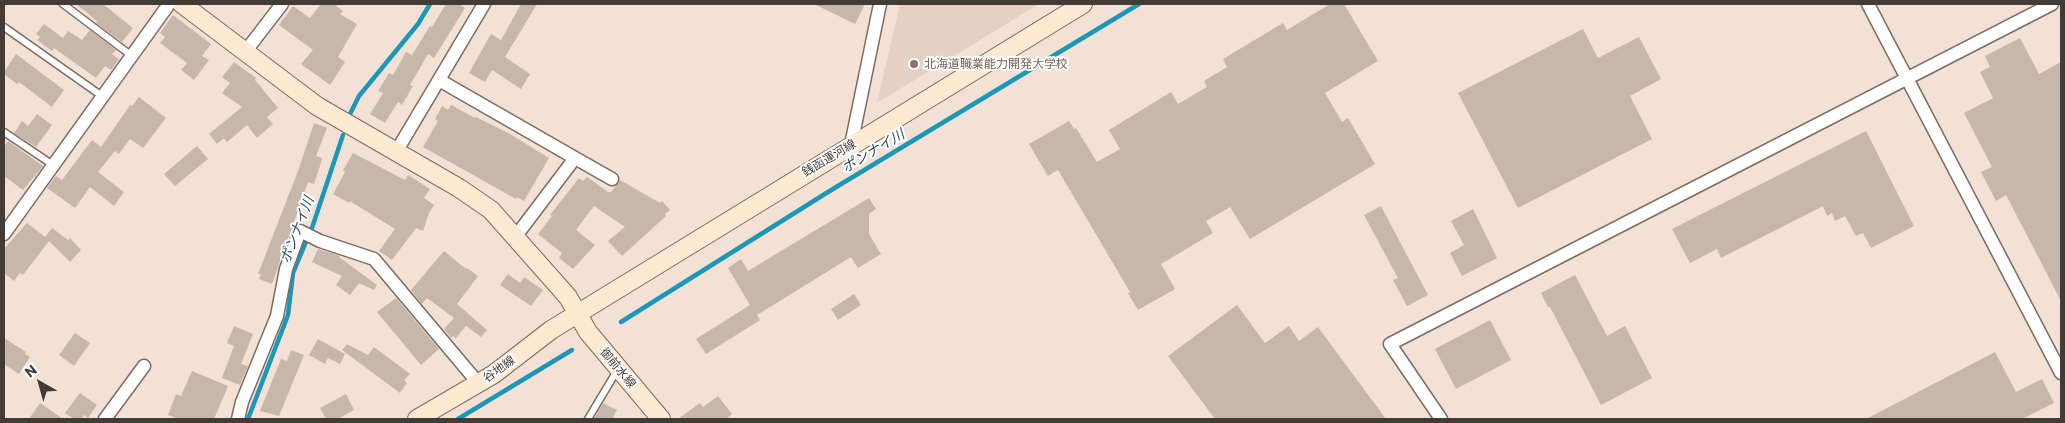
<!DOCTYPE html>
<html>
<head>
<meta charset="utf-8">
<style>
  body { margin:0 }
  #map { position:relative; width:2065px; height:423px; overflow:hidden; background:#f3e1d5; font-family:Commissioner,sans-serif }
  canvas { display:block }
  .frame { position:absolute; inset:0; border:5px solid #423b36; pointer-events:none }
  .north { position:absolute; left:15px; top:358px; width:50px; height:50px; -webkit-text-stroke:4px #fff; paint-order:stroke; rotate:322deg; font-size:14px; font-weight:700; line-height:20px; text-align:center; color:#423b36 }
  .north::after { content:''; display:block; margin:auto; width:18px; height:22px; background:#423b36; clip-path:polygon(50% 0,100% 100%,50% 72%,0 100%) }
</style>
</head>
<body>
<div id="map">
<canvas width="2065" height="423"></canvas>
<div class="frame"></div>
<div class="north">N</div>
</div>
<script>
const context = document.querySelector('canvas').getContext('2d');
context.lineJoin = 'round';
function paint(path, color) { context.fillStyle = color; context.fill(path, 'evenodd'); }
const poly = rows => new Path2D(rows.map(r => 'M' + r).join(''));
function stroke(path, color, width, dash) { context.strokeStyle = color; context.lineWidth = width; context.lineCap = dash ? 'butt' : 'round'; context.setLineDash(dash || []); context.stroke(path); }
function drawText(font, color, halo, rows, align = 'center') {
  context.font = font + ' Commissioner,"Noto Sans JP",sans-serif'; context.lineWidth = 4; context.setLineDash([]); context.textBaseline = 'middle'; context.strokeStyle = halo; context.fillStyle = color; for (const [text, x, y, turn = 0] of rows) {
    context.save(); context.translate(x, y); context.rotate((+turn || 0) * Math.PI / 180); context.textAlign = isNaN(turn) ? turn : align; if (halo) context.strokeText(text, 0, 0); context.fillText(text, 0, 0); context.restore();
  }
}
const education = poly([
  [900,4,1039,4,877,103]
]);
const stream = poly([
  [350,114,359,96,418,24,430,4],
  [621,322,828,192,1139,4],
  [248,419,288,315,293,273,313,225,343,135],
  [458,419,572,350]
]);
const building = poly([
  [76,4,103,4,133,28,122,42,96,23,97,21],
  [321,4,334,4,343,11,340,14,357,24,338,57,345,62,330,85,301,64,313,50,279,25,293,6,310,18],
  [446,4,459,4,465,8,434,58,428,54,410,85,413,86,402,105,398,102,385,123,370,114,383,93,378,91,389,73,393,75,406,52,412,55,430,26,432,27],
  [521,4,537,4,505,57,530,74,521,89,492,70,485,82,469,73,491,34,501,40],
  [814,4,865,4,855,24],
  [1330,4,1344,4,1378,61,1325,93,1342,122,1348,118,1375,164,1250,239,1230,207,1206,221,1213,233,1161,264,1175,289,1138,310,1128,293,1130,292,1058,170,1048,176,1029,144,1069,121,1074,129,1076,128,1097,162,1120,149,1109,130,1171,92,1178,104,1207,87,1204,81,1227,67,1223,59,1283,23,1287,30],
  [173,15,211,44,202,56,209,60,194,80,181,70,187,63,160,43,165,37,160,33],
  [44,24,63,38,68,31,82,40,90,30,116,50,112,54,119,59,111,70,105,66,96,78,54,48,52,51,37,40,40,37,36,34],
  [1583,29,1598,58,1639,37,1661,79,1630,96,1652,139,1518,208,1458,93],
  [2020,38,2039,74,2061,62,2061,301,2006,195,1996,201,1981,172,1992,167,1964,113,1993,98,1980,72,1990,67,1985,56],
  [16,54,64,90,52,107,19,82,17,84,4,74,4,72],
  [234,62,256,78,255,80,278,108,267,117,273,124,257,138,247,125,227,142,224,138,217,144,209,134,242,107,222,93,230,83,222,77],
  [139,97,166,118,143,148,130,139,119,154,115,151,98,172,124,192,114,206,90,187,75,208,47,188,56,176,62,180,92,140,101,147,130,105,132,106],
  [451,105,475,118,476,117,510,134,549,158,524,201,517,197,516,199,423,147,438,121,435,119,442,106,448,110],
  [37,114,52,125,36,147,14,133,22,121,28,126],
  [314,123,327,128,316,156,322,158,321,163,314,184,308,182,272,284,259,279,261,274,258,274,298,171],
  [1866,131,1914,226,1871,248,1863,233,1856,236,1845,216,1835,221,1832,213,1827,216,1823,206,1721,258,1717,249,1690,263,1672,229],
  [8,141,43,166,23,190,4,176,4,147],
  [197,146,208,159,175,186,164,174],
  [353,153,405,180,408,175,430,189,424,198,434,205,429,213,423,231,416,228,392,260,379,251,395,229,350,201,349,203,333,194,345,172,343,170],
  [587,177,608,192,611,192,620,180,660,203,662,201,670,210,665,214,666,216,622,256,608,241,625,227,594,206,576,230,595,245,573,269,559,258,562,253,538,234,552,216,550,215,579,178,583,181],
  [869,198,876,209,869,214,869,234,881,254,858,268,851,257,757,315,760,320,706,354,696,339,750,305,728,268,741,259,748,271],
  [1381,206,1428,295,1407,306,1393,280,1398,278,1364,215],
  [1473,209,1497,258,1462,276,1450,253,1464,245,1451,221],
  [27,223,45,237,52,228,68,240,70,238,81,250,70,262,49,241,23,275,20,273,14,281,4,273,4,249],
  [318,249,340,256,339,257,377,285,374,290,359,283,350,295,336,285,342,276,312,262],
  [444,251,466,269,467,268,478,276,457,304,487,330,481,337,466,326,456,338,453,336,451,338,444,329,454,318,427,298,422,304,411,290],
  [508,274,520,283,524,277,543,290,531,306,500,285],
  [1575,275,1607,336,1625,326,1652,378,1601,405,1550,307,1548,307,1541,293],
  [854,294,861,305,838,320,831,309],
  [396,298,439,349,421,365,377,312],
  [1237,305,1265,343,1289,326,1299,341,1318,327,1386,419,1215,419,1168,356],
  [1490,320,1511,360,1456,389,1435,349],
  [234,326,253,334,241,364,248,366,240,385,222,378,234,346,227,343],
  [75,333,90,343,74,366,59,355],
  [4,338,26,352,25,354,30,357,19,374,4,364],
  [318,339,345,354,340,364,328,358,325,364,309,355],
  [347,344,368,355,374,347,410,374,404,380,407,383,400,393,342,350],
  [291,350,304,355,279,416,260,411,281,359,287,361],
  [1995,352,2016,392,2042,379,2054,403,2022,419,1866,419],
  [192,371,228,386,214,419,179,419,168,415,176,394,181,396],
  [80,393,97,405,88,418,84,415,81,419,74,419,65,413],
  [346,394,354,410,338,419,326,419,320,408],
  [718,396,732,414,726,419,678,419,700,403,703,407],
  [40,403,63,419,29,419],
  [603,403,617,410,612,419,594,419]
]);
const lane = poly([
  [63,4,132,56],
  [4,27,102,96],
  [4,132,53,165],
  [588,419,618,369]
]);
const street = poly([
  [1868,4,2061,373],
  [245,52,282,4],
  [439,80,575,158,516,236],
  [851,145,880,4],
  [396,152,484,4],
  [575,158,612,179],
  [4,234,169,4],
  [105,419,144,366],
  [238,419,242,402,277,316,286,269,300,231,320,241,374,259,479,384],
  [1441,419,1390,344,2052,4]
]);
const secondary = poly([
  [182,4,317,106,459,188,491,210,568,297,588,332,661,419],
  [417,419,494,374,551,330,1083,4]
]);
const markers = [
  [914,64,5,"#8d6e63"]
];
const educationNames = [
  ["北海道職業能力開発大学校",924,64]
];
const streetNames = [
  ["銭函運河線",829,158,-31],
  ["御前水線",618,368,50],
  ["谷地線",499,369,-36]
];
const waterNames = [
  ["ポンナイ川",873,151,-31],
  ["ポンナイ川",297,230,-69]
];
paint(education, '#e5d0c3');
stroke(stream, '#1b97b8', 4.5);
paint(building, '#c7b6aa');
stroke(lane, '#7b6c61', 9);
stroke(street, '#7b6c61', 15);
stroke(secondary, '#7b6c61', 20);
stroke(lane, '#fff', 6);
stroke(street, '#fff', 12);
stroke(secondary, '#fee9d2', 18);
for (const [x, y, r, color] of markers) { const dot = new Path2D(); dot.arc(x, y, r, 0, 2 * Math.PI); context.fillStyle = color; context.fill(dot); stroke(dot, '#fff', 2); }
drawText('12px', '#785e54', '#fff', educationNames, 'left');
drawText('12px', '#423b36', '#fff', streetNames);
drawText('italic 14px', '#214f5e', '#fff', waterNames);
</script>
</body>
</html>
